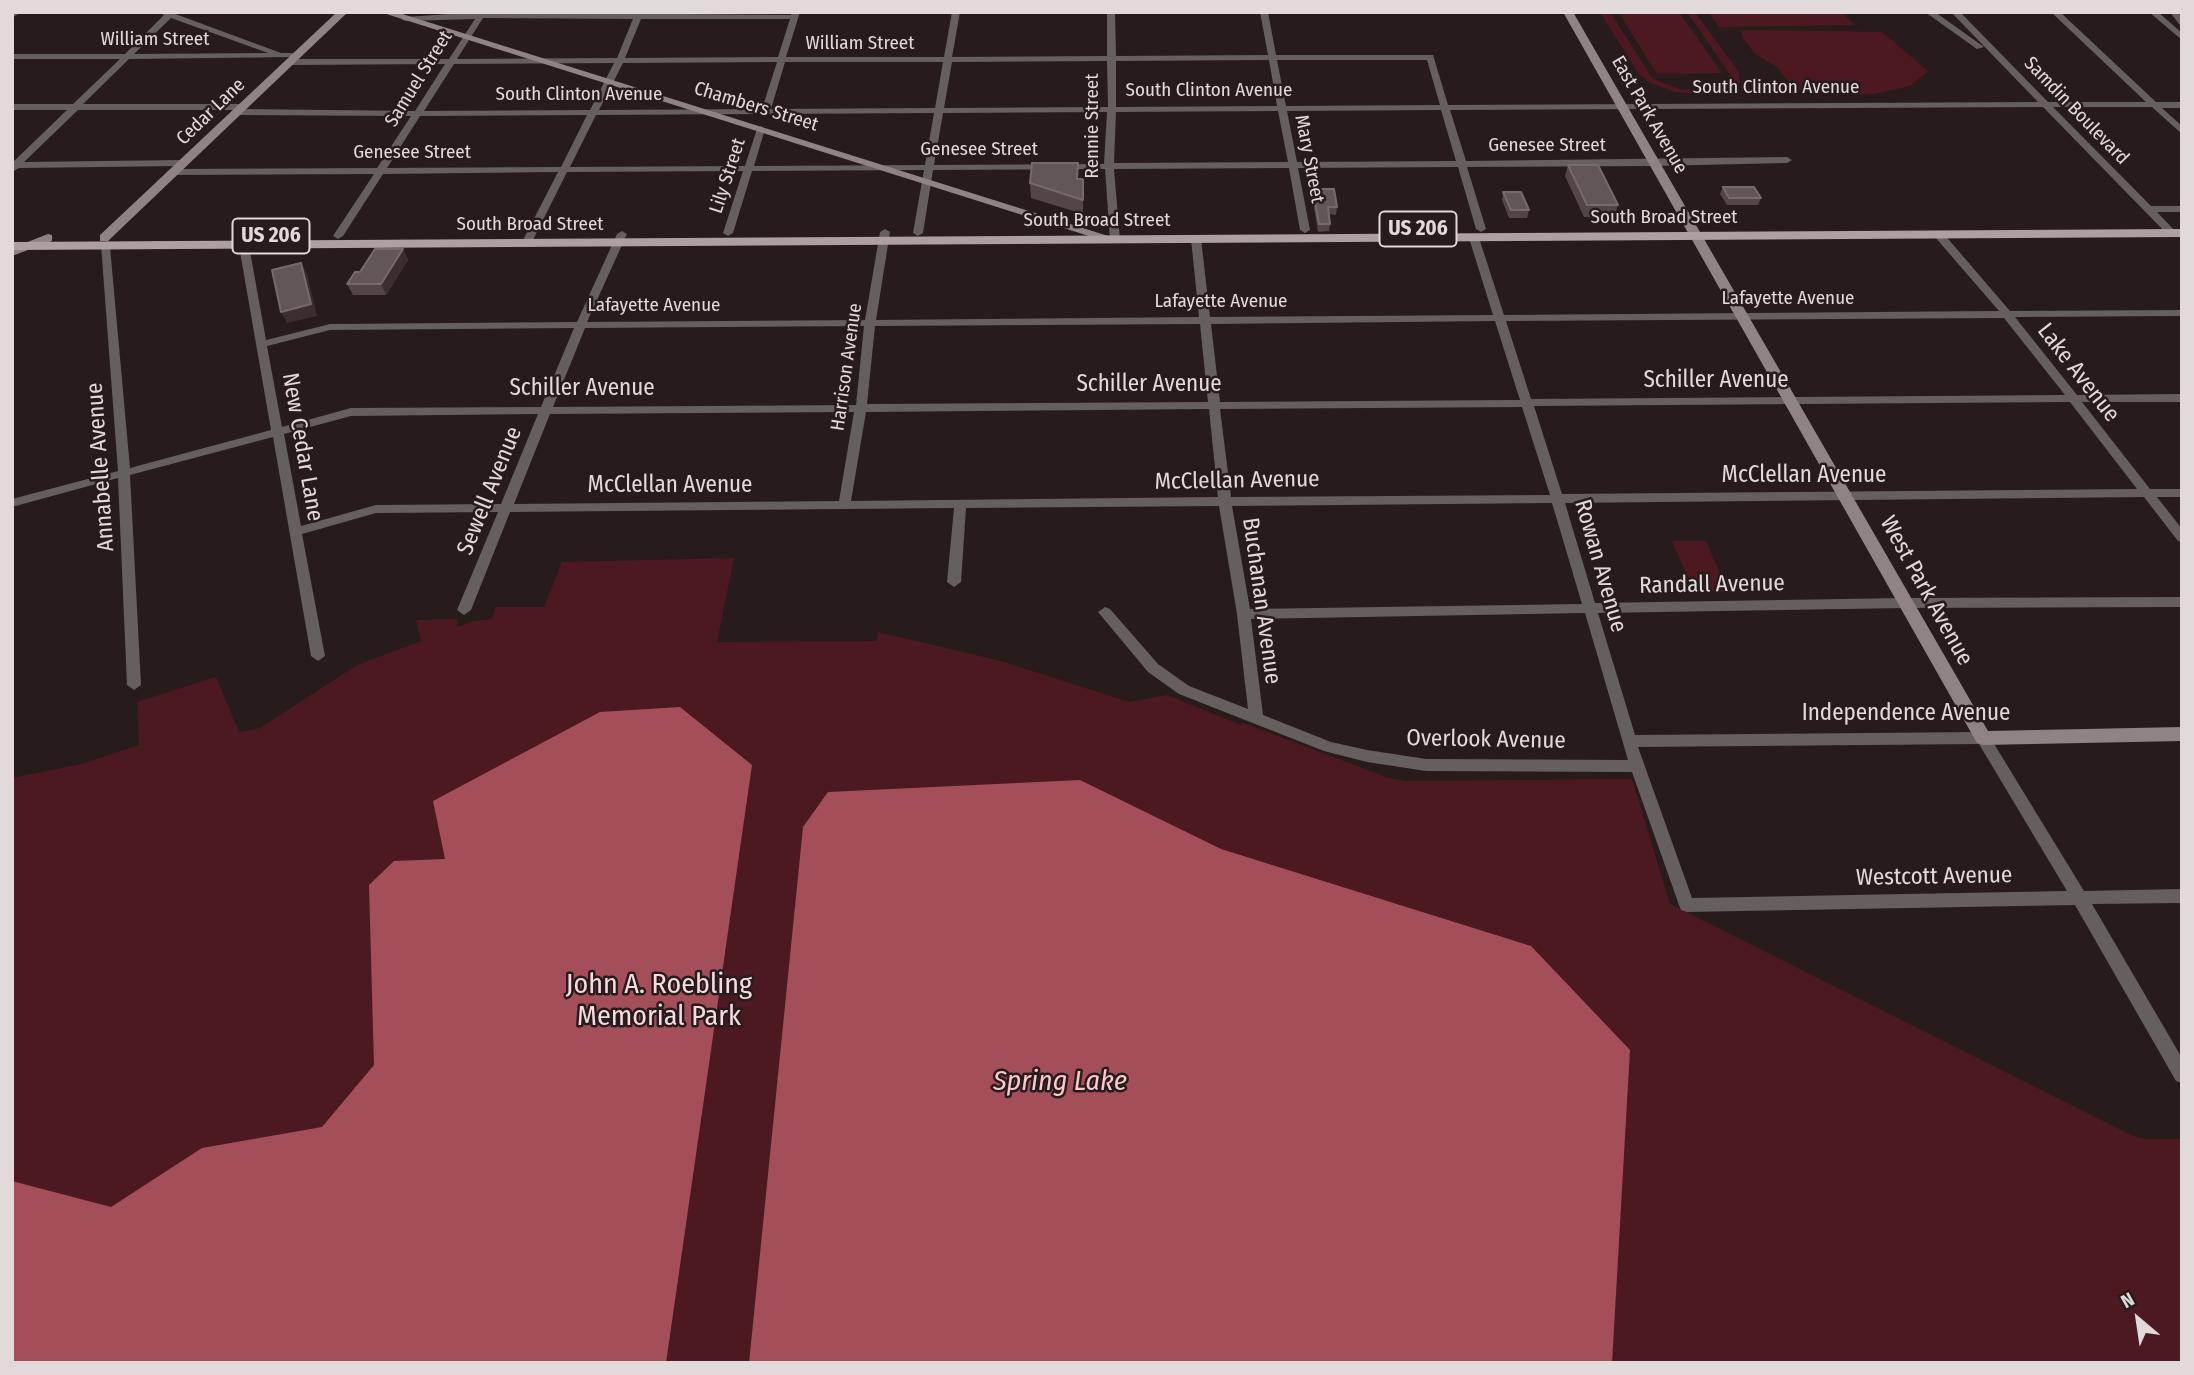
<!DOCTYPE html>
<html>
<head>
<meta charset="utf-8">
<style>
  body { margin:0 }
  #map { position:relative; width:2194px; height:1375px; overflow:hidden; background:#281b1c; font-family:"Fira Sans Condensed",sans-serif }
  canvas { display:block }
  .frame { position:absolute; inset:0; border:14px solid #e2d9da; pointer-events:none }
  .north { position:absolute; left:2103px; top:1284px; width:70px; height:70px; -webkit-text-stroke:5px #281b1c; paint-order:stroke; rotate:331deg; font-size:19px; font-weight:700; line-height:28px; text-align:center; color:#e2d9da }
  .north::after { content:''; display:block; margin:auto; width:24px; height:32px; background:#e2d9da; clip-path:polygon(50% 0,100% 100%,50% 72%,0 100%) }
</style>
</head>
<body>
<div id="map">
<canvas width="2194" height="1375"></canvas>
<div class="frame"></div>
<div class="north">N</div>
</div>
<script>
const context = document.querySelector('canvas').getContext('2d');
context.lineJoin = 'round';
function paint(path, color) { context.fillStyle = color; context.fill(path, 'evenodd'); }
const poly = rows => new Path2D(rows.map(r => 'M' + r).join(''));
function stroke(path, color, width, dash) { context.strokeStyle = color; context.lineWidth = width; context.lineCap = dash ? 'butt' : 'round'; context.setLineDash(dash || []); context.stroke(path); }
function drawText(font, color, halo, rows, align = 'center') {
  context.font = font + ' "Fira Sans Condensed",sans-serif'; context.lineWidth = 5; context.setLineDash([]); context.textBaseline = 'middle'; context.strokeStyle = halo; context.fillStyle = color; for (const [text, x, y, turn = 0] of rows) {
    context.save(); context.translate(x, y); context.rotate((+turn || 0) * Math.PI / 180); context.textAlign = isNaN(turn) ? turn : align; if (halo) context.strokeText(text, 0, 0); context.fillText(text, 0, 0); context.restore();
  }
}
const green = poly([
  [1600,12,1610,12,1653,79,1682,90,1716,89,1728,84,1731,76,1687,12,1695,12,1739,72,1740,83,1725,92,1707,95,1675,92,1650,83,1638,73],
  [1679,12,1722,73,1657,74,1619,13],
  [1708,12,1842,12,1854,25,1719,27],
  [1745,30,1882,32,1928,71,1910,86,1874,94,1815,95,1812,91,1795,91,1777,67,1755,54,1743,38,1741,32],
  [1672,541,1706,541,1728,592,1694,592],
  [734,558,717,642,877,641,878,632,1001,661,1129,702,1167,695,1241,725,1241,722,1389,778,1405,781,1632,779,1670,904,2133,1136,2146,1139,2182,1139,2182,1363,12,1363,12,778,82,764,139,745,137,702,216,677,239,732,260,728,357,665,421,641,416,620,453,619,458,621,457,627,474,621,491,619,496,607,544,607,562,562]
]);
const water = poly([
  [680,707,752,765,666,1363,12,1363,12,1181,111,1207,202,1148,322,1127,374,1065,369,885,394,861,445,859,433,801,600,712],
  [1080,780,1221,849,1531,946,1630,1050,1612,1363,749,1363,803,827,828,792]
]);
const street = poly([
  [12,12,21,12,12,18,12,12],
  [158,12,170,12,281,53,297,53,301,55,297,57,129,59,83,104,242,104,246,107,243,109,415,111,445,64,290,65,286,62,290,59,449,59,475,19,405,21,401,19,405,17,479,12,791,15,792,12,800,12,786,57,944,57,952,12,960,12,952,57,1107,56,1107,12,1115,12,1116,56,1268,55,1260,12,1268,12,1276,55,1433,55,1448,105,2038,102,1951,12,1960,12,2048,102,2146,102,2051,12,2060,12,2156,102,2182,102,2182,108,2162,108,2182,126,2182,134,2152,107,2053,107,2151,206,2182,206,2182,212,2157,212,2177,233,2168,235,2043,107,1450,110,1466,161,1787,157,1792,160,1787,163,1654,166,1467,167,1486,229,1481,232,1476,229,1458,167,1298,168,1310,230,1305,233,1300,230,1289,168,1114,169,1120,240,1115,243,1110,240,1105,169,933,170,923,233,918,236,913,233,924,170,752,171,733,233,728,236,723,233,743,171,567,172,531,244,526,247,521,244,558,172,383,174,343,236,338,239,333,236,374,174,172,175,167,172,172,169,377,168,411,116,237,115,233,112,236,110,78,110,24,162,182,160,187,163,182,166,19,168,12,172,12,163,67,110,12,110,12,104,73,104,120,59,12,59,12,54,125,54,164,15,158,12],
  [171,18,268,53,134,54,171,18],
  [483,18,633,19,617,58,457,59,483,18],
  [641,19,790,19,778,57,625,58,641,19],
  [1269,60,1277,106,1116,107,1116,61,1269,60],
  [1277,60,1427,60,1440,105,1286,106,1277,60],
  [1107,61,1108,107,944,108,952,62,1107,61],
  [777,62,762,109,599,110,623,63,777,62],
  [785,62,943,62,935,108,771,109,785,62],
  [614,63,590,110,424,111,454,64,614,63],
  [1441,110,1456,161,1297,162,1287,111,1441,110],
  [1278,111,1288,162,1114,163,1116,112,1278,111],
  [1107,112,1104,164,934,165,943,113,1107,112],
  [934,113,925,165,754,166,765,129,761,126,757,129,745,166,570,167,596,115,934,113],
  [587,115,561,167,387,168,420,116,587,115],
  [1925,12,1935,12,1984,47,1977,49,1925,12],
  [2149,12,2158,12,2182,33,2182,40,2149,12],
  [2170,12,2178,12,2182,19,2182,28,2170,12],
  [885,229,890,232,876,320,1199,317,1191,239,1196,236,1201,239,1210,317,1493,315,1469,238,1474,235,1479,238,1504,315,1999,311,1935,237,1934,235,1939,232,1943,233,2010,311,2182,310,2182,316,2015,317,2077,395,2182,394,2182,402,2082,402,2150,489,2182,489,2182,497,2157,497,2182,529,2182,542,2178,541,2144,497,1565,503,1595,603,1905,598,2182,597,2182,607,1905,608,1598,613,1635,735,1983,732,1988,734,2084,891,2182,889,2182,903,2092,904,2182,1058,2182,1083,2176,1081,2075,905,1687,912,1681,910,1679,905,1632,772,1426,771,1367,762,1324,751,1179,694,1148,672,1098,612,1105,607,1110,609,1158,664,1189,686,1248,709,1237,614,1219,506,966,508,961,582,954,587,947,582,954,508,510,512,471,610,464,615,457,610,498,512,376,513,302,534,325,656,318,661,311,656,273,437,130,475,141,685,134,690,127,685,118,478,12,507,12,499,118,471,101,245,110,247,130,468,271,430,239,246,240,244,249,246,266,340,330,324,577,322,617,234,622,231,627,234,587,322,865,320,880,232,885,229],
  [2004,318,2065,395,1531,399,1506,321,2004,318],
  [1495,321,1520,400,1220,402,1211,324,1495,321],
  [1200,324,1208,402,867,404,875,326,1200,324],
  [864,326,856,405,553,407,585,328,864,326],
  [574,328,541,407,351,408,282,427,267,346,330,330,574,328],
  [2070,402,2137,489,1562,494,1534,406,2070,402],
  [1522,407,1550,495,1231,497,1220,409,1522,407],
  [1209,409,1218,497,851,501,866,412,1209,409],
  [854,412,839,501,514,504,550,414,854,412],
  [538,414,501,504,376,505,301,526,284,434,351,416,538,414],
  [1552,503,1582,604,1250,609,1232,506,1552,503],
  [1585,613,1628,760,1426,759,1367,750,1331,742,1263,715,1251,619,1585,613],
  [1979,744,2067,891,1692,898,1638,747,1979,744]
]);
const secondary = poly([
  [337,12,348,12,108,241,100,241,100,235,337,12],
  [380,12,396,12,1121,240,1119,243,1111,243,380,12],
  [1563,12,1573,12,1988,731,2182,727,2182,741,1983,745,1977,743,1563,12],
  [48,234,52,235,52,241,12,256,12,248,48,234]
]);
const primary = poly([
  [2182,229,2182,237,12,250,12,242,2182,229]
]);
const wall = poly([
  [1568,165,1618,205,1614,217,1584,217,1565,176],
  [1083,179,1083,214,1031,198,1030,183],
  [1723,187,1761,198,1758,205,1727,205,1720,194],
  [1313,189,1337,207,1336,215,1329,214,1330,224,1329,231,1318,232,1312,196],
  [1503,192,1529,210,1527,218,1509,218,1502,200],
  [403,249,408,260,386,295,353,295,347,284,360,272]
]);
const shadedWall = poly([
  [403,249,408,260,386,295,381,284],
  [301,263,307,274,317,316,287,323,281,312]
]);
const building = poly([
  [1032,163,1078,163,1077,179,1083,179,1083,200,1030,183,1032,163],
  [1568,165,1598,165,1618,205,1587,205,1568,165],
  [1723,187,1754,187,1761,198,1729,198,1723,187],
  [1313,189,1334,189,1337,207,1328,207,1330,224,1319,224,1313,189],
  [1503,192,1521,192,1529,210,1511,210,1503,192],
  [375,249,403,249,381,284,347,284,355,272,360,272,375,249],
  [301,263,311,304,281,312,272,270,301,263]
]);
const farStreetnames = [
  ["William Street",155,40],
  ["William Street",860,44],
  ["Samuel Street",419,79,-58],
  ["South Clinton Avenue",1776,88],
  ["South Clinton Avenue",1209,91],
  ["South Clinton Avenue",579,95],
  ["Chambers Street",756,107,17],
  ["Samdin Boulevard",2076,111,46],
  ["Cedar Lane",211,112,-44],
  ["East Park Avenue",1649,115,60],
  ["Rennie Street",1093,126,-90],
  ["Genesee Street",1547,146],
  ["Genesee Street",979,150],
  ["Genesee Street",412,153],
  ["Mary Street",1309,159,79],
  ["Lily Street",728,176,-72],
  ["South Broad Street",1664,218],
  ["South Broad Street",1097,221],
  ["South Broad Street",530,225],
  ["Lafayette Avenue",1788,299],
  ["Lafayette Avenue",1221,302],
  ["Lafayette Avenue",654,306],
  ["Harrison Avenue",847,367,-82]
];
const shields = [
  [1418,229,77],
  [271,236,77]
];
const shieldNames = [
  ["US 206",1418,229],
  ["US 206",271,236]
];
const streetNames = [
  ["Lake Avenue",2078,373,52],
  ["Schiller Avenue",1716,381],
  ["Schiller Avenue",1149,385],
  ["Schiller Avenue",582,389],
  ["New Cedar Lane",302,447,80],
  ["Annabelle Avenue",101,467,-94],
  ["McClellan Avenue",1804,476],
  ["McClellan Avenue",1237,481,-1],
  ["McClellan Avenue",670,486],
  ["Sewell Avenue",490,491,-68],
  ["Rowan Avenue",1600,566,74],
  ["Randall Avenue",1712,585,-1],
  ["West Park Avenue",1926,591,61],
  ["Buchanan Avenue",1261,601,82],
  ["Independence Avenue",1906,714],
  ["Overlook Avenue",1486,740,1],
  ["Westcott Avenue",1934,877,-1]
];
const nearParknames = [
  ["John A. Roebling",659,985],
  ["Memorial Park",659,1017]
];
const nearWaternames = [
  ["Spring Lake",1060,1082]
];
paint(green, '#4c1921');
paint(water, '#a34e59');
paint(street, '#665f5f');
paint(secondary, '#8f8384');
paint(primary, '#ae9fa0');
paint(wall, '#544647');
paint(shadedWall, '#3c2e2f');
paint(building, '#635657');
stroke(building, '#776a6b', 2);
drawText('19px', '#e2d9da', '#281b1c', farStreetnames);
for (const [x, y, w] of shields) { const box = new Path2D(); box.roundRect(x - w / 2, y - 17.5, w, 35, 5); context.fillStyle = '#281b1c'; context.fill(box); stroke(box, '#e2d9da', 2); }
drawText('bold 21px', '#e2d9da', null, shieldNames);
drawText('23px', '#e2d9da', '#281b1c', streetNames);
drawText('28px', '#f6dcde', '#281b1c', nearParknames);
drawText('italic 28px', '#fbc9cc', '#281b1c', nearWaternames);
</script>
</body>
</html>
